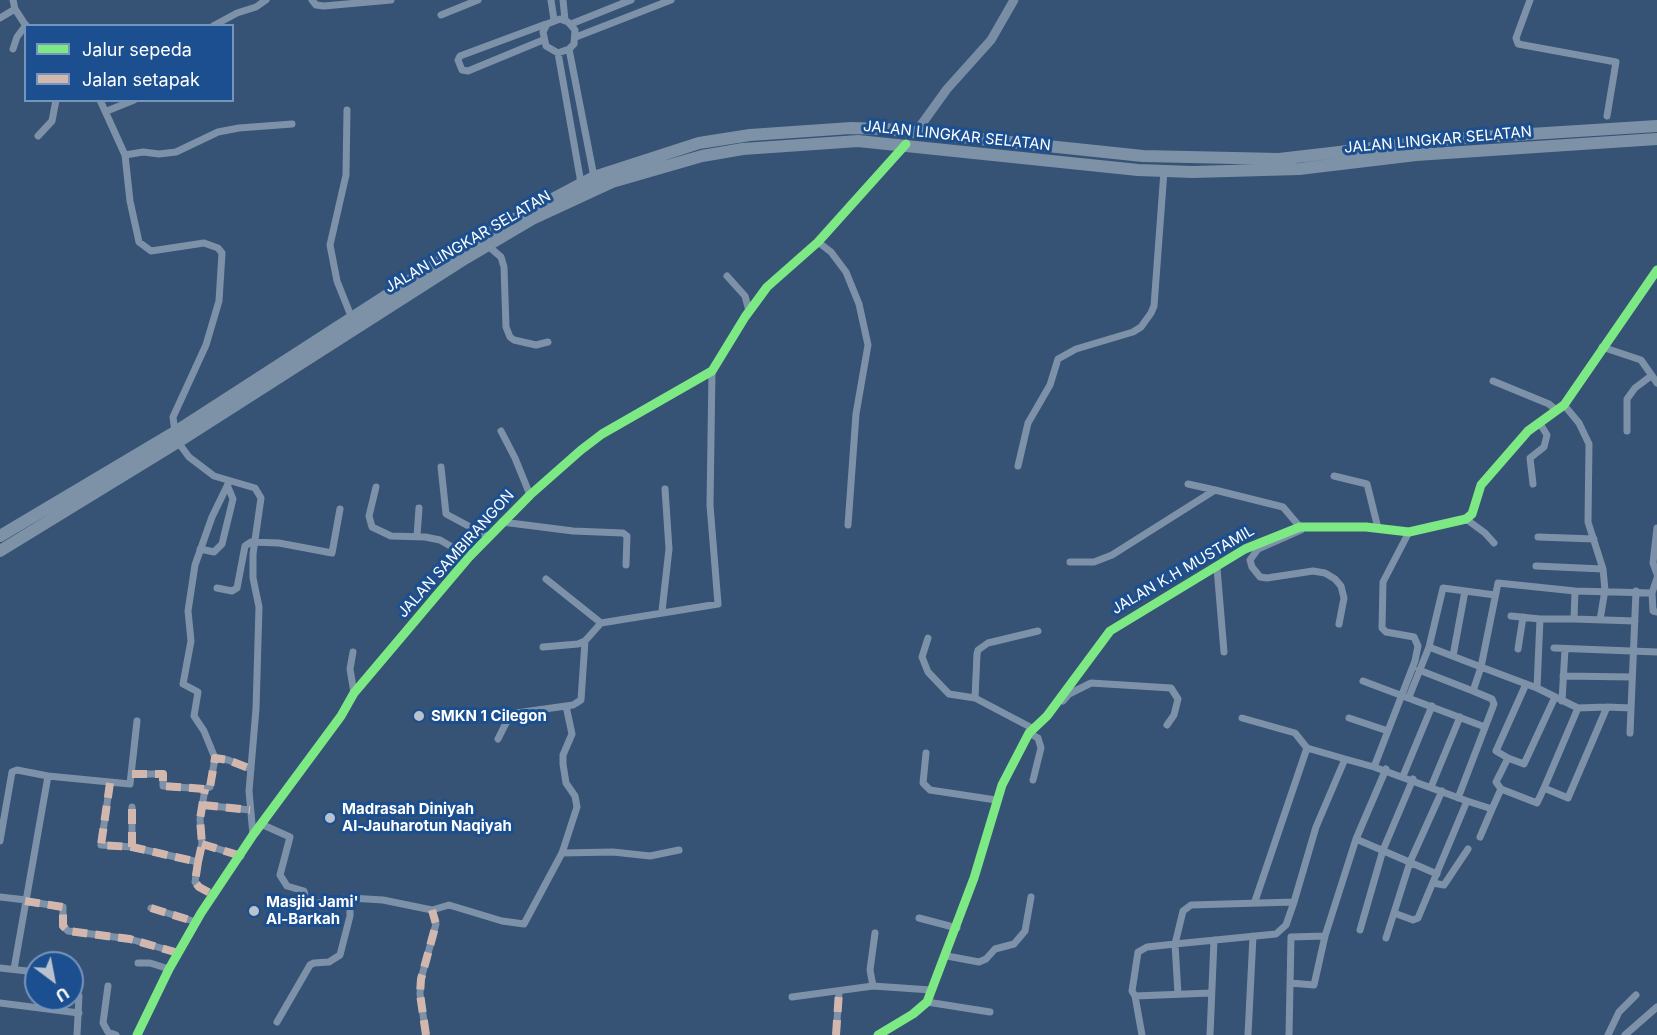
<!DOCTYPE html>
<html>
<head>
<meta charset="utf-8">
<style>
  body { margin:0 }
  #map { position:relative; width:1657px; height:1035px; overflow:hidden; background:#365274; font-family:Inter,sans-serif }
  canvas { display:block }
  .legend { position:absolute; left:24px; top:24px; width:210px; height:78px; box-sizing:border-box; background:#1b4f8f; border:2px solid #7695bc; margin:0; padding:8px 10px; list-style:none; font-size:18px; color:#fff }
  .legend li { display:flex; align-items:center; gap:12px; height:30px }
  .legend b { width:30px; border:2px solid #7695bc }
  .north { position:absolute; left:24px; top:951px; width:60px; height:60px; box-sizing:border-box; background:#1b4f8f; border:2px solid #7695bc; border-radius:50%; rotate:148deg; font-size:16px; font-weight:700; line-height:24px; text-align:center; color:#fff }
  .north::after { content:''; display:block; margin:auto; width:21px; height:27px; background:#b9c2ce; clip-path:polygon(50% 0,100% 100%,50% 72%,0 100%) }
</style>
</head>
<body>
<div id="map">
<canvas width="1657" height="1035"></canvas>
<ul class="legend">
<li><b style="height:8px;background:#7ce984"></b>Jalur sepeda</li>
<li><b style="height:8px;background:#d1b7ad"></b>Jalan setapak</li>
</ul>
<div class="north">U</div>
</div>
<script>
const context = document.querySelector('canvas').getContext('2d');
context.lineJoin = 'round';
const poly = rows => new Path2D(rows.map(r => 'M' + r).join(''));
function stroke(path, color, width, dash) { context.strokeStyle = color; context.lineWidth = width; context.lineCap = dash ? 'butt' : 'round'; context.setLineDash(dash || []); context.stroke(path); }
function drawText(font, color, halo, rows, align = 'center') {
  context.font = font + ' Inter,sans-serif'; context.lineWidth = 6; context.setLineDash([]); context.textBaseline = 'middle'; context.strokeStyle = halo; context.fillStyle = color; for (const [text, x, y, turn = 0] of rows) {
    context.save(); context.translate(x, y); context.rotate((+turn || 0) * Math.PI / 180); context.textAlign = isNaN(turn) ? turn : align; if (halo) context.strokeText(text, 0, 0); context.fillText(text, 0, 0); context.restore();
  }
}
const street = poly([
  [13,0,15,9,26,26],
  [312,0,316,5,324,6,391,0],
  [551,0,554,20],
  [563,0,565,20],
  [1530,0,1516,38,1518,44,1616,62,1607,116],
  [441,15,478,0],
  [0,18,15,9],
  [571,24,631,0],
  [213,26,237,13,256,7,266,0],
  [576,37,671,0],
  [543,40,468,71,462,70,458,60,460,56,546,24],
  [13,49,17,37,26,25],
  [569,49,558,53,546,46,543,32,547,24,560,19,568,22,575,30,574,44,569,49,594,177],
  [558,53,581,183],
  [100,100,125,155,130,201,139,242,151,251,204,243,218,248,222,253,219,301,206,345,173,417,175,432],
  [347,110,346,175,330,245,337,281,351,316],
  [107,111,134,100],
  [38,136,52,121,56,100],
  [125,155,143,152,159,154,176,152,218,132,239,128,292,124],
  [818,242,831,252,846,272,859,304,868,345,856,414,848,525],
  [487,245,501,257,504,267,506,327,510,337,514,340,536,345,548,342],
  [727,276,745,296,749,311],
  [1602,347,1641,360,1657,383],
  [1493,381,1549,404,1556,410],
  [1564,405,1579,423,1589,444,1588,522,1603,569,1605,590,1600,620],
  [501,431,515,458,530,495],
  [1627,431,1627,399,1635,388,1651,376],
  [178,442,189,457,214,476,255,488,261,498,253,554,253,578,259,607,256,709,249,791,253,835],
  [1018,466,1028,423,1050,385,1058,359,1076,349,1133,332,1141,327,1151,313,1154,306,1164,171],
  [441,467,446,514,489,537],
  [1334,476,1367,484,1378,528],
  [1188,484,1215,490],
  [1533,484,1530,458,1544,447,1547,435,1539,422],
  [376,487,369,516,372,527,391,536,425,537,440,540,469,557],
  [1466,519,1485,533,1494,543],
  [502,522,573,531,623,533,627,536,626,565],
  [1657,528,1653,563,1657,574],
  [1301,530,1258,549,1250,560,1252,567,1260,577,1267,578,1313,571,1325,573,1335,579,1341,586,1344,598,1339,624],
  [417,536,419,508],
  [1538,537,1594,539],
  [200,549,214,552,222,544,233,499,228,487],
  [1070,562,1094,562,1112,555,1215,490,1283,507,1300,527],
  [1536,566,1603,569],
  [1217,568,1224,652],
  [546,579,601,623,718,604,710,505,712,371],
  [217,588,232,591,237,588,245,546,251,542,279,543,332,553,340,509],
  [1652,593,1653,611,1657,612],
  [662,611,669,549,665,489],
  [1511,616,1540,619],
  [1574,619,1635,621],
  [928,638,922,657,928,672,949,694,975,698],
  [543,647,578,644,585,641,601,623],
  [1429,647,1443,588,1495,595],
  [1554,648,1657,652],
  [1518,649,1523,617],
  [353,652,350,669,354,693],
  [1453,656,1465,591],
  [1419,670,1473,691],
  [1563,676,1632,677],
  [1363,681,1485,727],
  [1526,684,1496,751,1508,758,1524,764,1555,697],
  [1537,688,1540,619,1574,619,1575,591],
  [1409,697,1429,647,1481,667,1473,691,1492,699,1494,704,1458,798],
  [1063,701,1069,694,1091,683,1171,688,1178,699,1174,715,1167,725],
  [1562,701,1565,649],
  [1607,707,1631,708],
  [1242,718,1295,733,1307,748,1345,759],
  [1349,718,1388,731],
  [1032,728,975,698,977,654,978,650,988,643,1038,631],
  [1029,733,1038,738,1041,748,1033,780],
  [1630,733,1636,591],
  [498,739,506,723,516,713,573,705,581,700,585,641],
  [926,753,923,783,930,790,996,800],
  [215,758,204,731,194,716,198,692,183,684,191,641,188,611,195,565,212,517,229,482],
  [1374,767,1467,801,1418,918,1413,920,1394,913],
  [1386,769,1356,839,1437,874],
  [132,774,163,774,163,786,205,789,210,787,215,758,228,760,251,769],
  [48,776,130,784,137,721],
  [1403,776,1432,706],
  [110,783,101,845,132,847,198,862,195,882,199,887,214,895],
  [1431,787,1460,717],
  [1544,788,1578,708],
  [1501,789,1496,782,1508,758],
  [1467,801,1492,809,1501,789,1537,803,1544,788,1568,798,1607,707,1578,708,1537,688,1481,667,1498,583,1575,591,1652,593,1657,578],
  [203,805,250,810],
  [261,824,290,837,280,875,287,886,304,891,307,905,350,898,383,900,432,910,449,905,502,921,524,924,562,853,613,852,650,856,679,850],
  [1480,837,1492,809],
  [0,841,12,772,17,770,48,776,14,969],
  [202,844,241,856],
  [132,847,132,807],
  [562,853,577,807,575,796,566,783,563,764,563,755,572,734,566,706],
  [198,862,202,844,200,819,205,789],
  [1433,883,1444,885,1468,849],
  [0,897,26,900],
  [25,901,63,907,63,926,68,931,130,939,178,953],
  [1255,901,1307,748],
  [1294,902,1316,827,1345,759,1374,767,1415,661,1418,646,1414,637,1386,632,1382,628,1383,582,1409,532],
  [151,908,196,922],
  [919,918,957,928],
  [1360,930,1383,850,1413,779],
  [875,933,870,970,873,986,931,990],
  [1325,936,1356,839],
  [1386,938,1410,862,1442,791],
  [947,956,979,962,986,959,995,949,1014,944,1025,931,1031,897],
  [138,963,150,963,169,969],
  [0,968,36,972],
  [72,977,74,990,79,996,77,1035],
  [1290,983,1314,985,1325,936,1291,937],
  [108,986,103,1023,108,1032,116,1035],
  [1178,994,1175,944,1276,934,1286,925,1294,902,1191,905,1183,911,1175,944,1147,947,1138,952,1132,991,1135,996,1211,993],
  [1135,996,1142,1035],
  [792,997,873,986],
  [927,1002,990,1012],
  [0,1003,79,1013],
  [277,1022,310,965,314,963,329,962,340,955,350,916,350,898],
  [137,1035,169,969,201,913,253,835,341,716,354,693,469,557,530,495,581,450,602,434,712,371,745,317,767,287,818,242,904,146],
  [426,1035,420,994,421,979,436,924,432,910],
  [836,1035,839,992],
  [878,1035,913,1014,927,1002,974,878,1002,785,1029,733,1047,716,1110,631,1245,549,1300,527,1366,527,1409,532,1466,519,1472,514,1481,485,1528,431,1564,405,1657,270],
  [1210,1035,1214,940],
  [1248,1035,1253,936],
  [1289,1035,1291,937],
  [1608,1035,1619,1012,1636,995],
  [1625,1035,1657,1007]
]);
const secondary = poly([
  [916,132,947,89,991,40,1014,0]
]);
const highway = poly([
  [0,536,175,432,460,248,594,177,699,143,750,135,851,128,885,129,1143,156,1279,159,1451,139,1657,126],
  [0,551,178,442,466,258,532,219,612,182,702,156,743,149,858,141,1138,170,1193,172,1299,169,1416,155,1657,139]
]);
const quiet = poly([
  [132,774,163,774,163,786,205,789,210,787,215,758,228,760,251,769],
  [110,783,101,845,132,847,198,862,195,882,199,887,214,895],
  [203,805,250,810],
  [202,844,241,856],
  [132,847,132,807],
  [198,862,202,844,200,819,205,789],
  [25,901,63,907,63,926,68,931,130,939,178,953],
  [151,908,196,922],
  [426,1035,420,994,421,979,436,924,432,910],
  [836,1035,839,992]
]);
const cycleway = poly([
  [137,1035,169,969,201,913,253,835,341,716,354,693,469,557,530,495,581,450,602,434,712,371,745,317,767,287,818,242,906,144],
  [878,1035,913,1014,927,1002,974,878,1002,785,1029,733,1047,716,1110,631,1245,549,1300,527,1366,527,1409,532,1466,519,1472,514,1481,485,1528,431,1564,405,1657,270]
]);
const markers = [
  [419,716,6,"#b9c2ce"],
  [330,818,6,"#b9c2ce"],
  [254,911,6,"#b9c2ce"]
];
const streetNames = [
  ["JALAN LINGKAR SELATAN",957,136,6],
  ["JALAN LINGKAR SELATAN",1438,140,-5],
  ["JALAN LINGKAR SELATAN",468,242,-30],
  ["JALAN SAMBIRANGON",456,554,-48],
  ["JALAN K.H MUSTAMIL",1183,570,-30]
];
const poiNames = [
  ["SMKN 1 Cilegon",431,716],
  ["Madrasah Diniyah",342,809],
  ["Al-Jauharotun Naqiyah",342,826],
  ["Masjid Jami'",266,902],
  ["Al-Barkah",266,919]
];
stroke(street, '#7d92a8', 7);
stroke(secondary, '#798da4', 9);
stroke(highway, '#7e92a7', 12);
stroke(quiet, '#d1b7ad', 8, [15, 8]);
stroke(cycleway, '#7ce984', 9);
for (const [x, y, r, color] of markers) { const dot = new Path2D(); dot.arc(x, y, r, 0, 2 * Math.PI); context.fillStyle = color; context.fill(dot); stroke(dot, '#1b4f8f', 2); }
drawText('15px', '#fff', '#1b4f8f', streetNames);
drawText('bold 15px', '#fff', '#1b4f8f', poiNames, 'left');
</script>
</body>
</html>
